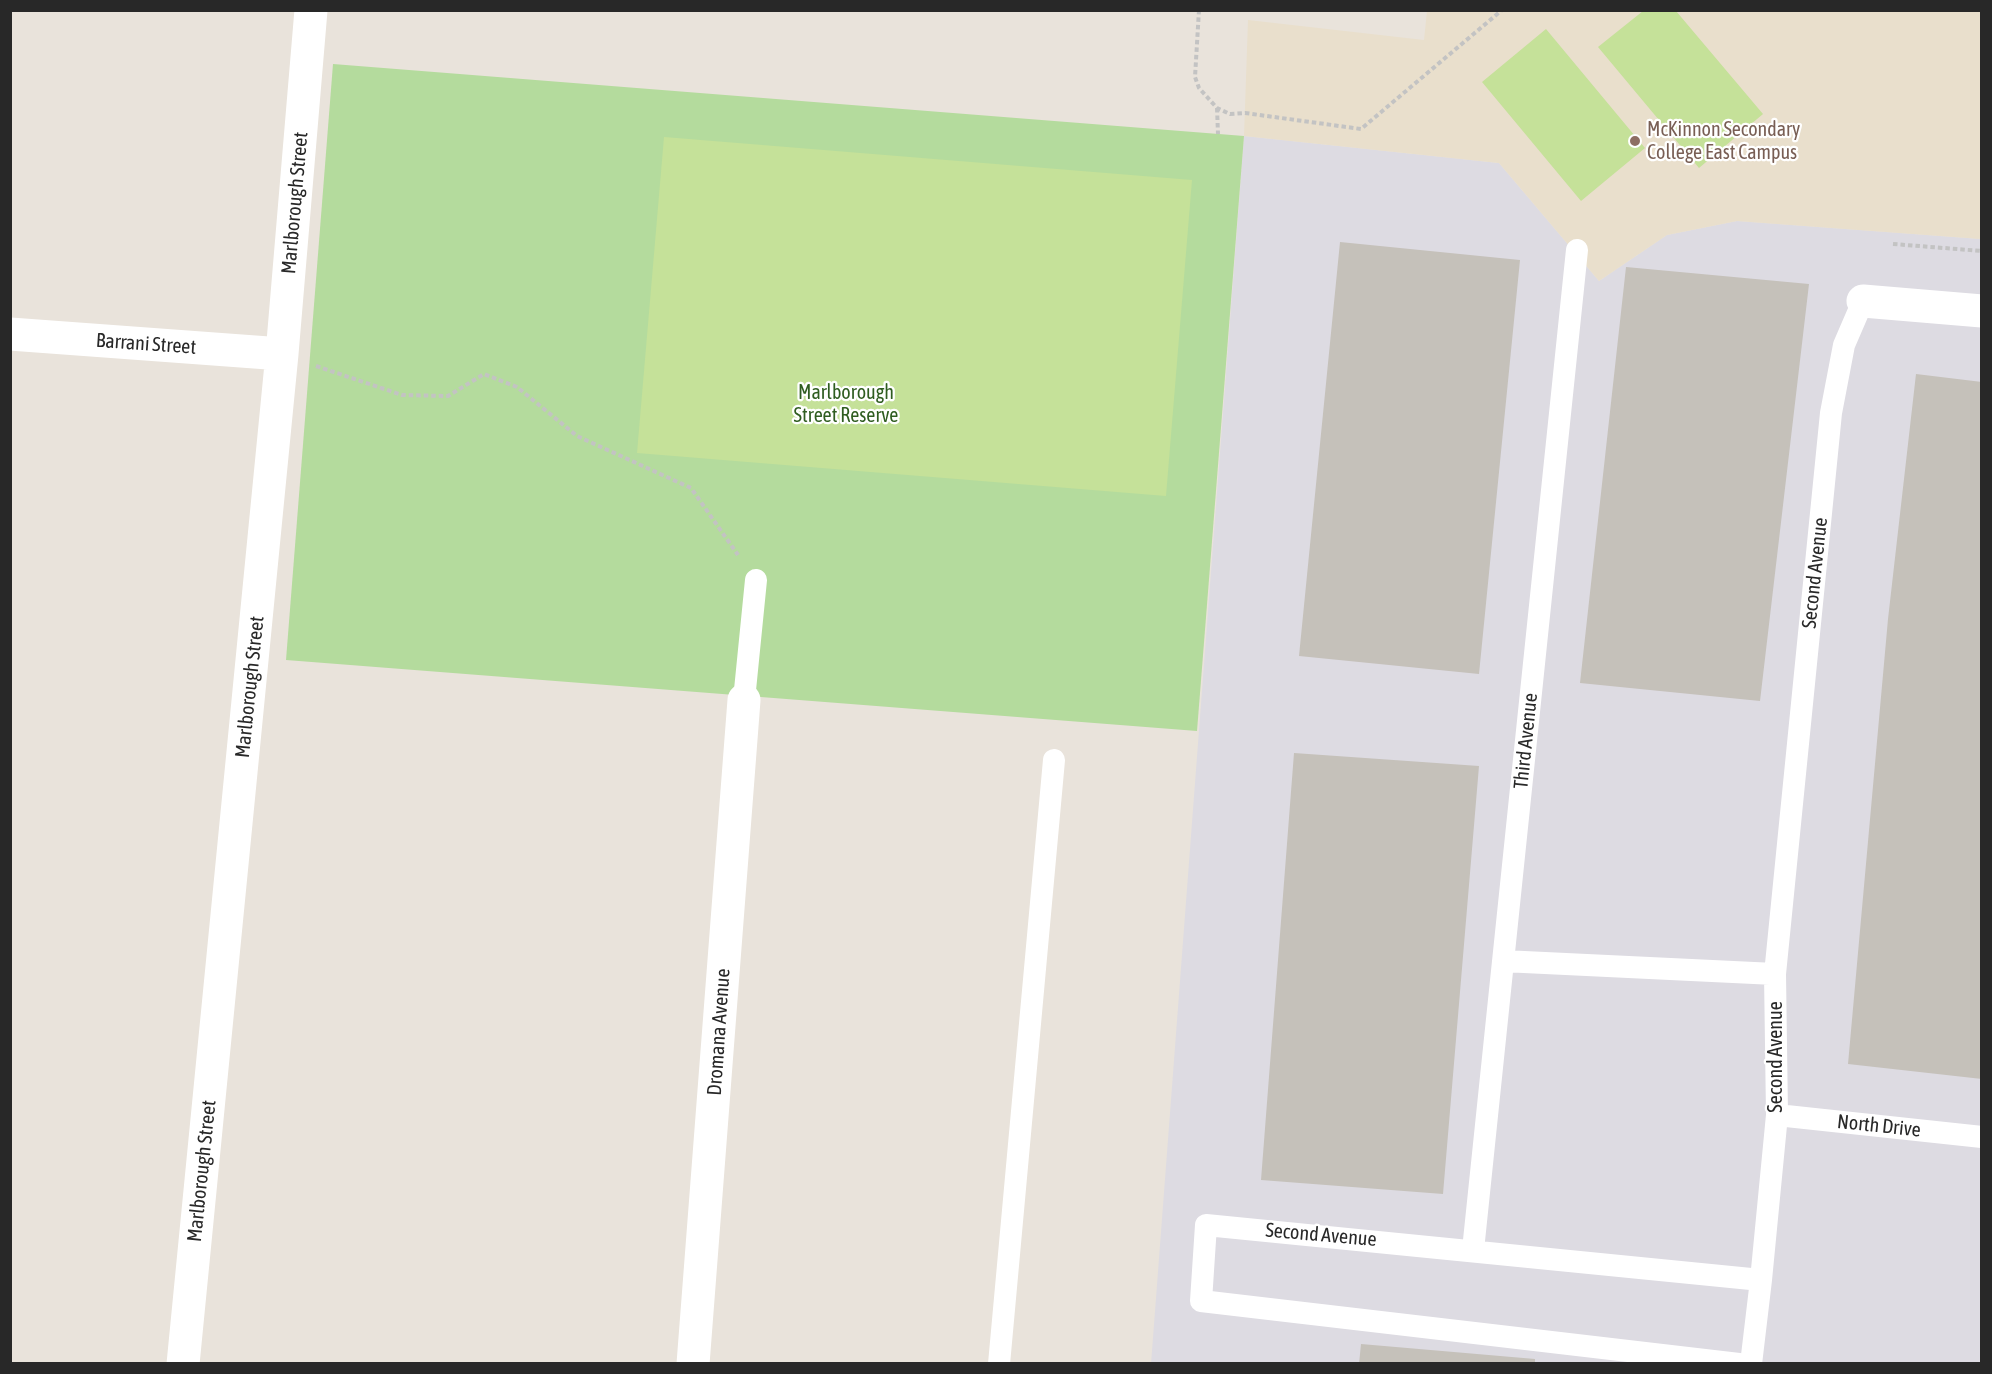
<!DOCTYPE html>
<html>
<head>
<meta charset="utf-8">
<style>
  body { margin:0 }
  #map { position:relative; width:1992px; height:1374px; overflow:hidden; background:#e9e3db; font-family:"Asap Condensed",sans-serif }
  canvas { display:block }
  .frame { position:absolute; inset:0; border:12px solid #282828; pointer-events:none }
</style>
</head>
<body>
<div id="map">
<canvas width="1992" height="1374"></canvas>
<div class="frame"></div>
</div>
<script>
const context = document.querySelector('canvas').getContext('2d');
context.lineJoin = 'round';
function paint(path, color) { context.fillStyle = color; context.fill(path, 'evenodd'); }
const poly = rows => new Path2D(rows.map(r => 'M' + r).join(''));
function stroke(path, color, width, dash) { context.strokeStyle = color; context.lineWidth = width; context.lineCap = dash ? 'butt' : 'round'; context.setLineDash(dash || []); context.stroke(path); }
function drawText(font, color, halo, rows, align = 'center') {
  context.font = font + ' "Asap Condensed",sans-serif'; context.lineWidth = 4.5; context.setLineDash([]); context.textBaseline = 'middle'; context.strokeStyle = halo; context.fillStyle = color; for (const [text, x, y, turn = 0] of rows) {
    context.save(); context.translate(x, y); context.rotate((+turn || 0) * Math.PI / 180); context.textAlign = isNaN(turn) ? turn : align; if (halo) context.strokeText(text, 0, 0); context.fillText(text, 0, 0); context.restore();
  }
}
const industrial = poly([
  [1244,136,1499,163,1599,281,1667,235,1737,221,1981,239,1981,1363,1151,1364]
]);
const education = poly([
  [1427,11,1981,11,1981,239,1737,221,1667,235,1599,281,1499,163,1244,136,1248,20,1424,40]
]);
const green = poly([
  [333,64,1244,136,1197,731,286,660]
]);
const pitch = poly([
  [1643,11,1676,11,1763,114,1699,168,1598,47],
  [1546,29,1645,148,1581,201,1482,82],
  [664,137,1192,180,1166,496,637,453]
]);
const building = poly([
  [1340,242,1520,260,1479,674,1299,656],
  [1626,267,1809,284,1760,701,1580,683],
  [1916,374,1982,382,1982,1079,1848,1064,1888,619],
  [1294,753,1479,766,1443,1194,1261,1180],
  [1361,1344,1535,1359,1535,1364,1359,1364]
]);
const path = poly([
  [1199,10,1195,77,1199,88,1217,108,1230,114,1245,113,1361,129,1502,10],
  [1217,108,1218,134],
  [1893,244,1982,251],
  [316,366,402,395,448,396,484,374,517,387,577,436,691,488,738,555]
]);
const service = poly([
  [744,700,756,580],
  [1503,961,1775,974],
  [1777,1115,1982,1137],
  [1473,1250,1577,250],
  [999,1364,1054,760],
  [1739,1364,1201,1301,1206,1225,1761,1280,1777,1115,1775,974,1831,413,1844,345,1863,301],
  [1751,1364,1761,1280]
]);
const minor = poly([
  [1863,301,1982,311],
  [10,334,282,354],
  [183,1364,282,354,311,10],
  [693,1364,744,700]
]);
const markers = [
  [1635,141,6,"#8d6e63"]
];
const educationNames = [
  ["McKinnon Secondary",1647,130],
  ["College East Campus",1647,153]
];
const streetNames = [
  ["Marlborough Street",295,203,-85],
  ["Barrani Street",146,344,4],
  ["Second Avenue",1815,573,-84],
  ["Marlborough Street",250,687,-84],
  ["Third Avenue",1526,741,-84],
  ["Dromana Avenue",719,1032,-86],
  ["Second Avenue",1776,1057,-90],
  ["North Drive",1879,1126,6],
  ["Marlborough Street",202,1171,-84],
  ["Second Avenue",1321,1235,5]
];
const parkNames = [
  ["Marlborough",846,393],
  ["Street Reserve",846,416]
];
paint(industrial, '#dddbe2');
paint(education, '#e9dfcc');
paint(green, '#b4db9d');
paint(pitch, '#c5e199');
paint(building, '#c5c1ba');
stroke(path, '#c3c3c3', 4, [4.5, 3]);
stroke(service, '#fff', 22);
stroke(minor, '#fff', 33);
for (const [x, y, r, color] of markers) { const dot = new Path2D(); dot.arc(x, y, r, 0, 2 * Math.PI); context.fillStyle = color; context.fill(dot); stroke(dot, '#fff', 2); }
drawText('20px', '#785e54', '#fff', educationNames, 'left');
drawText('20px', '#282828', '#fff', streetNames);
drawText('20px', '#2f5d20', '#fff', parkNames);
</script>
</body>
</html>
